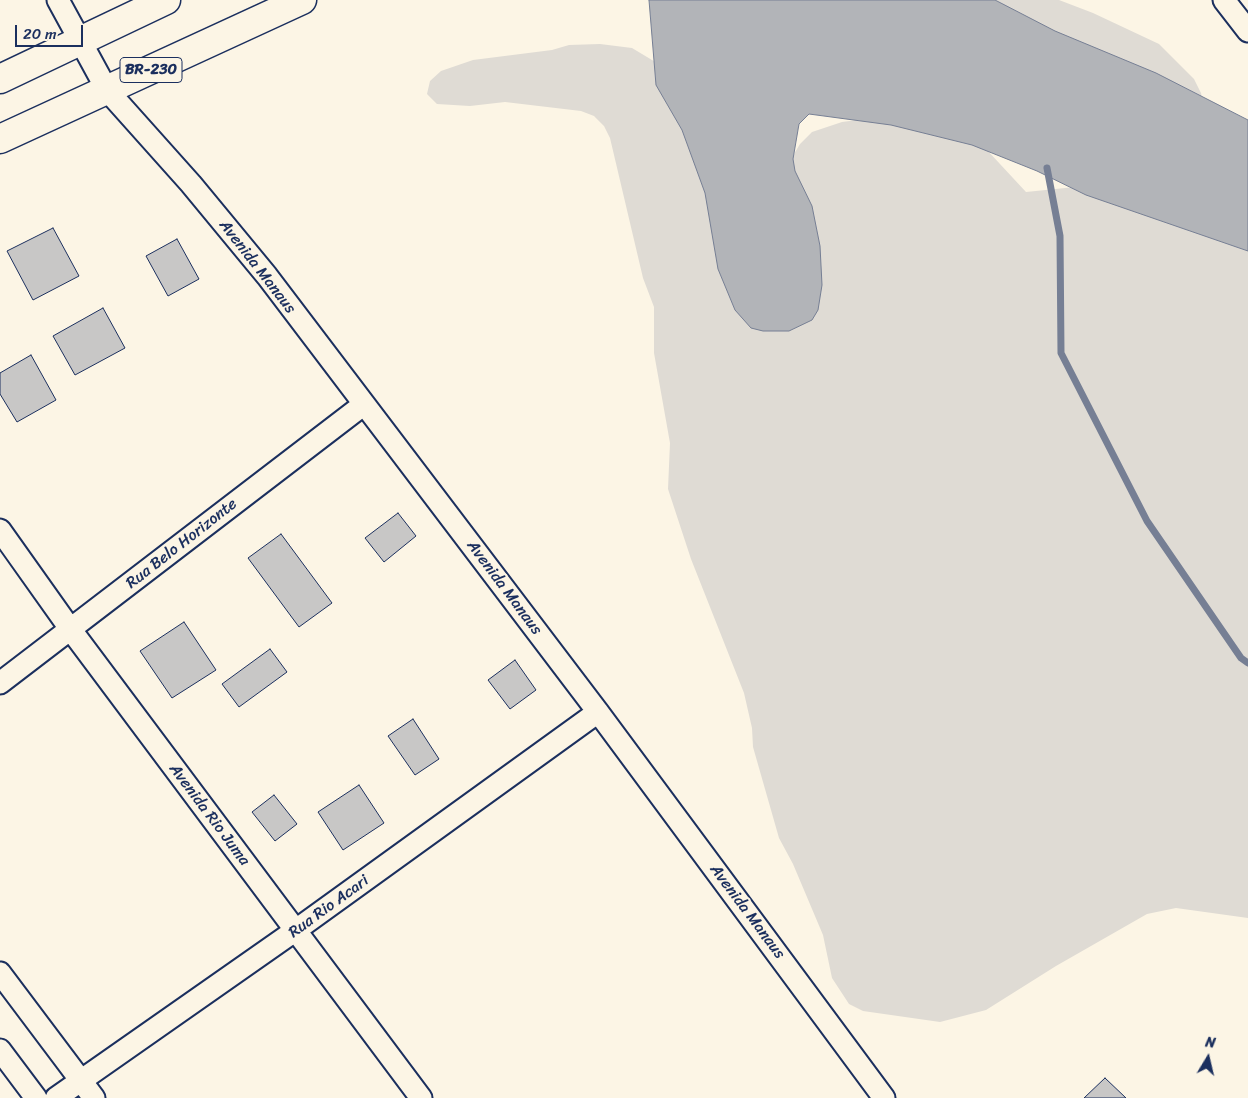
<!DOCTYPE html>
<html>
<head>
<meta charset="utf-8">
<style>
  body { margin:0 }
  #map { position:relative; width:1248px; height:1098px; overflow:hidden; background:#fcf5e5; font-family:Sriracha,sans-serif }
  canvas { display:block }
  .north { position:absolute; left:1183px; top:1033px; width:50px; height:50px; -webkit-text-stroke:4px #fcf5e5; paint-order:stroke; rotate:9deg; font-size:14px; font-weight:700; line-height:20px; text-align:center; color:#1b2f5e }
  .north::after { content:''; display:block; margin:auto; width:18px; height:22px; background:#1b2f5e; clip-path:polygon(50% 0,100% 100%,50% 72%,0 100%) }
  .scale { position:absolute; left:15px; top:25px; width:68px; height:22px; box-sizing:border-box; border:2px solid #1b2f5e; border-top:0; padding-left:6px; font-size:15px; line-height:18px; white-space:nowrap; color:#1b2f5e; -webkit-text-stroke:4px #fcf5e5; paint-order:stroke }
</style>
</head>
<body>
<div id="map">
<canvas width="1248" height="1098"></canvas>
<div class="north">N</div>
<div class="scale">20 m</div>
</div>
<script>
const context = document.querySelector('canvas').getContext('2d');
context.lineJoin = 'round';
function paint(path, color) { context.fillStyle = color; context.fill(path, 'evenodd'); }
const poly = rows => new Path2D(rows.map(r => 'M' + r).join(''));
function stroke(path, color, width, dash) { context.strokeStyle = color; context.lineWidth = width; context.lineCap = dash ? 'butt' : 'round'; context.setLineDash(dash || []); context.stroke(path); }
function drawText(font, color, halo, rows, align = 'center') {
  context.font = font + ' Sriracha,sans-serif'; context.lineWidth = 4; context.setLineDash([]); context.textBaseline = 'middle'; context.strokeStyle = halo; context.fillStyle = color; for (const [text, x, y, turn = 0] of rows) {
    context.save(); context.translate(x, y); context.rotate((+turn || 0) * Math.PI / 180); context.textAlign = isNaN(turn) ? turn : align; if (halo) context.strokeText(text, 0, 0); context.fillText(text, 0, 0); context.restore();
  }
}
const green = poly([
  [996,0,1059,0,1093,13,1159,44,1194,79,1201,93,1221,187,1248,199,1248,918,1176,908,1147,914,1056,966,986,1010,940,1022,863,1011,849,1004,832,978,823,935,793,864,779,838,753,747,752,728,744,693,691,559,668,489,670,443,654,353,654,307,643,278,610,138,604,126,594,116,581,111,505,102,470,106,437,104,427,94,430,81,441,71,473,60,552,50,569,45,600,44,632,48,657,63,782,174,800,144,812,132,842,122,888,116,974,136,1026,192,1075,187,1040,27]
]);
const water = poly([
  [649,0,995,0,1055,31,1156,73,1248,120,1248,251,1086,195,1037,171,972,145,891,125,809,114,799,124,793,159,795,171,812,206,820,246,822,285,818,310,812,320,789,331,763,331,751,328,735,310,718,269,705,193,682,130,656,85,649,0]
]);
const stream = poly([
  [1047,168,1060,236,1061,353,1147,521,1241,658,1248,663]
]);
const building = poly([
  [53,228,79,276,33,300,7,251,53,228],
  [177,239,199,279,168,296,146,256,177,239],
  [103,308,125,348,75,375,53,336,103,308],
  [31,355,56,400,17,422,0,394,0,373,31,355],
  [398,513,416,536,384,562,365,538,398,513],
  [281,534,332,603,299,627,248,558,281,534],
  [184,622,216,670,172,698,140,651,184,622],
  [270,649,287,672,239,707,222,684,270,649],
  [515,660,536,690,510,709,488,680,515,660],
  [413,719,439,759,415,775,388,736,413,719],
  [359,785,384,823,343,850,318,812,359,785],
  [274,795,297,824,275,841,252,812,274,795],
  [1105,1078,1126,1098,1084,1098,1105,1078]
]);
const street = poly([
  [58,0,107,90,191,184,267,276,598,712,884,1098],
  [1224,0,1248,31],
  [0,530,71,630,421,1098],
  [0,683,363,405],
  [0,973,94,1098],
  [0,1050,36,1098],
  [56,1098,296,930,598,712]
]);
const primary = poly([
  [0,79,166,0],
  [0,139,302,0]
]);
const shields = [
  [151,70,62]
];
const shieldNames = [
  ["BR-230",151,70]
];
const streetNames = [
  ["Avenida Manaus",257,267,52],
  ["Rua Belo Horizonte",182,544,-38],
  ["Avenida Manaus",504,588,53],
  ["Avenida Rio Juma",209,815,53],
  ["Rua Rio Acari",329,907,-36],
  ["Avenida Manaus",747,912,53]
];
paint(green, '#dfdbd4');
paint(water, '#b2b4b8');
stroke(water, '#767f94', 1);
stroke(stream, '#767f94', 7);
paint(building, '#c8c7c6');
stroke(building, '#1b2f5e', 1);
stroke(street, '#1b2f5e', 25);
stroke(primary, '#1b2f5e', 31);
stroke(street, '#fcf5e5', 21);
stroke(primary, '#fcf5e5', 28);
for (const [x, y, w] of shields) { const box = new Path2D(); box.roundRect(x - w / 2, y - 12.5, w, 25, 4); context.fillStyle = '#fcf5e5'; context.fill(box); stroke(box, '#1b2f5e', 1); }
drawText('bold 15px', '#1b2f5e', null, shieldNames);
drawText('16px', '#1b2f5e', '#fcf5e5', streetNames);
</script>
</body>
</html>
